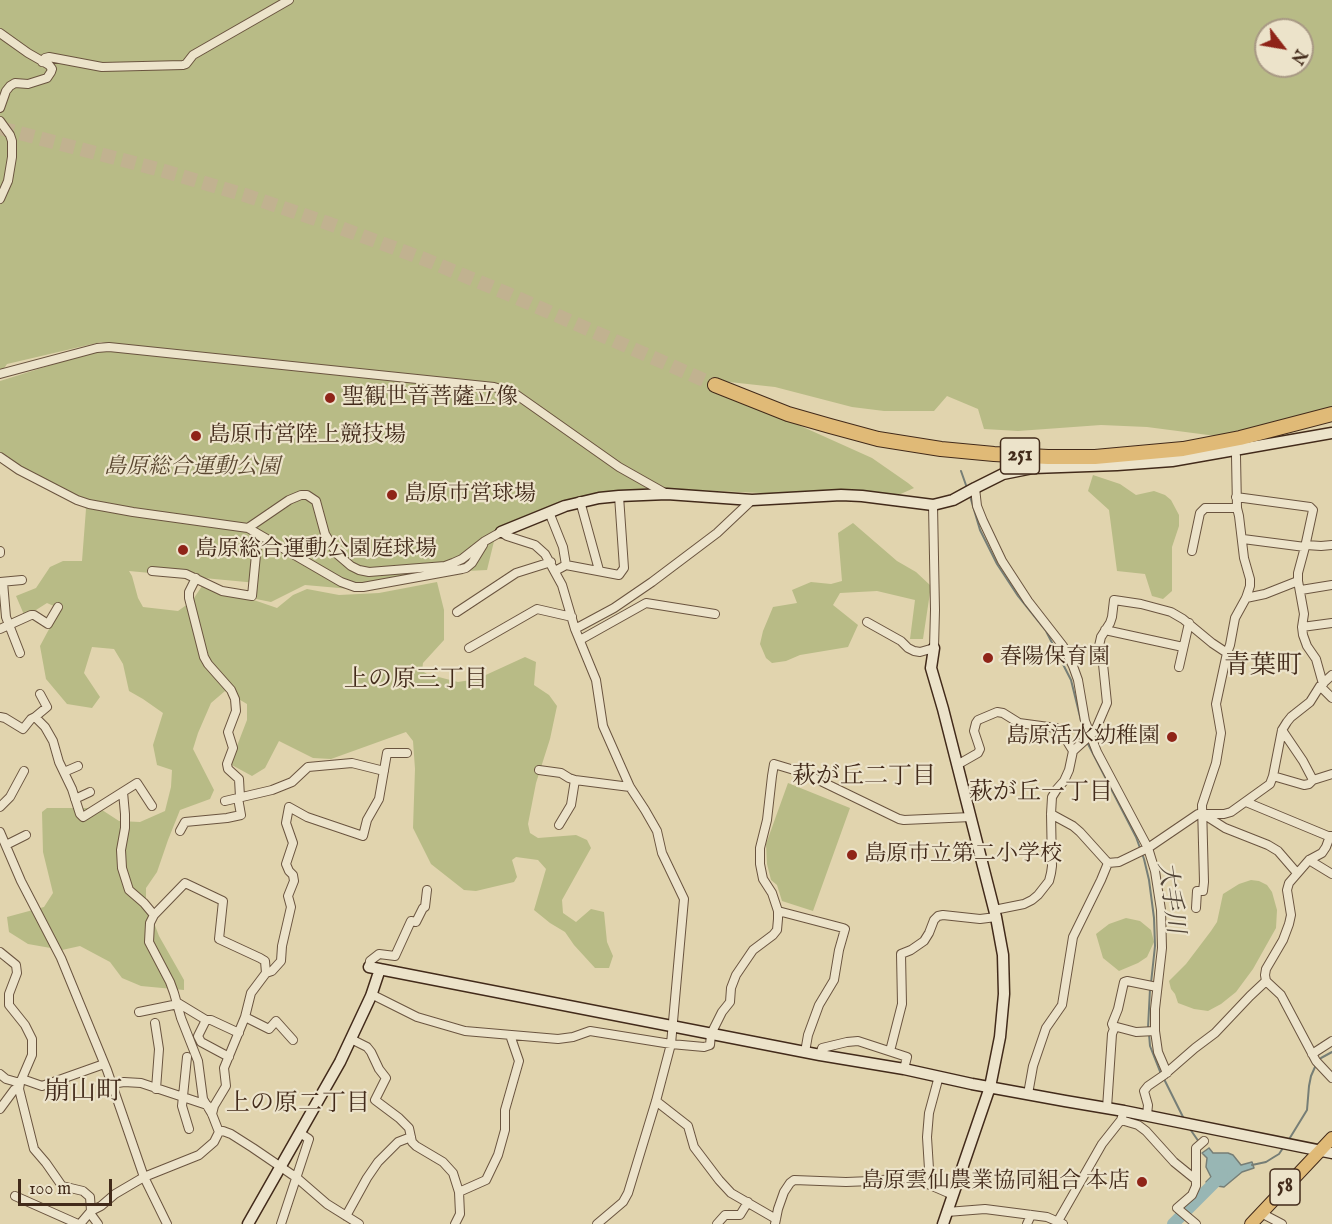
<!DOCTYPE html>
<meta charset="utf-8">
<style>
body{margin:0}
#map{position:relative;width:1332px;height:1224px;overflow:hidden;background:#e1d4ae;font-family:"IM FELL English",serif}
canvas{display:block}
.north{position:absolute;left:1254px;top:18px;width:60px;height:60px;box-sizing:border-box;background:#ece3ca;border:2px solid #a89984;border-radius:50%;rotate:121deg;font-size:16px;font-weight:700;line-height:24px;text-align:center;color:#422a1a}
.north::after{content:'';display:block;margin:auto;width:21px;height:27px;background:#8f2418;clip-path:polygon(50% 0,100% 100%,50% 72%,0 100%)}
.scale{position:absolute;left:18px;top:1179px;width:94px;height:27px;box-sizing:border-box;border:3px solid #422a1a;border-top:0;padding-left:8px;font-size:18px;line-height:21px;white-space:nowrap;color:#422a1a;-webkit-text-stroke:4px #ece3ca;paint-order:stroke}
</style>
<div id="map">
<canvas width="1332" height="1224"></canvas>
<div class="north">N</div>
<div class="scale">100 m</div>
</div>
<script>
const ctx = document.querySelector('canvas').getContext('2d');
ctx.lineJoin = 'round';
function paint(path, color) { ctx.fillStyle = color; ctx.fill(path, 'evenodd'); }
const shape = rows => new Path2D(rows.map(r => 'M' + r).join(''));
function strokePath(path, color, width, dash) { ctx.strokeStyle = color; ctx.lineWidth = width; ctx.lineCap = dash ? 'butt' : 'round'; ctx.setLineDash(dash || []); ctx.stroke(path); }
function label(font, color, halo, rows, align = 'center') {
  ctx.font = font + ' "IM FELL English","Noto Serif JP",serif'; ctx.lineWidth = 4.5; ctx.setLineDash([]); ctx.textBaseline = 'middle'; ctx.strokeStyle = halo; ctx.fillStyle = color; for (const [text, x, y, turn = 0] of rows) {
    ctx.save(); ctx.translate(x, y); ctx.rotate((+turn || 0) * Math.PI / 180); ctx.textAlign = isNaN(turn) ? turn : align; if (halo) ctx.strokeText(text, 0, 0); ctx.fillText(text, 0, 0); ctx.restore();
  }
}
paint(shape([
 [0,0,1332,0,1332,407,1318,412,1216,436,1147,427,1101,425,1018,431,984,429,978,409,947,396,934,411,884,411,852,407,775,387,711,380,783,418,872,458,908,483,914,488,894,497,783,494,651,488,654,490,618,492,583,496,537,512,497,529,487,570,467,571,362,590,305,585,271,602,256,599,257,583,129,571,132,576,138,598,143,607,178,611,192,601,202,586,216,587,277,608,293,595,307,589,339,595,379,593,437,582,444,610,444,640,423,663,422,671,427,674,458,682,477,679,525,657,536,662,534,685,549,695,557,706,550,739,536,783,528,824,530,833,538,838,576,835,587,840,591,848,562,900,563,913,576,922,591,909,604,912,607,942,613,956,609,968,595,968,574,945,565,932,550,923,534,910,546,869,538,860,516,857,512,860,517,877,514,882,476,891,464,890,431,864,413,828,415,769,413,741,406,732,331,759,313,758,279,741,265,768,252,776,230,764,247,720,247,704,225,691,211,703,198,733,193,749,214,790,210,799,180,810,168,840,157,872,146,888,146,902,159,936,184,980,184,990,141,986,122,978,110,962,80,946,62,950,28,944,9,932,7,917,44,907,53,893,43,852,42,812,47,808,99,808,119,821,140,822,165,811,171,787,172,770,157,765,153,745,163,713,143,699,129,691,123,664,114,649,92,647,84,673,100,697,92,708,67,704,46,679,40,646,56,616,56,607,47,603,25,617,16,596,36,588,50,567,63,561,82,561,86,509,77,497,19,466,0,453,0,381,96,351,108,349,156,354,101,342,7,364,0,374],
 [1266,30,1302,30,1302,66,1266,66],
 [1093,475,1120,484,1136,495,1154,491,1165,495,1171,500,1179,515,1179,526,1172,547,1172,591,1163,599,1152,596,1145,574,1117,571,1109,510,1088,491],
 [853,523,897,561,916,572,931,586,923,639,910,639,915,600,877,591,840,593,833,605,858,625,848,647,800,655,786,661,772,663,766,658,760,644,763,631,773,607,797,603,792,590,811,582,831,584,842,581,838,533],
 [788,783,850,808,813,911,782,901,777,885,771,880,767,864,766,844],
 [1251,880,1259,881,1267,885,1272,892,1277,910,1276,928,1253,969,1236,992,1221,1004,1208,1011,1194,1009,1178,1003,1175,994,1171,989,1169,981,1186,964,1211,931,1217,922,1223,894,1239,884],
 [1126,918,1140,921,1151,930,1154,942,1147,957,1138,963,1119,971,1103,958,1096,934,1109,924]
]), '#b8bb86');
const water = shape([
 [1209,1148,1213,1153,1228,1153,1233,1155,1241,1165,1252,1162,1254,1168,1242,1172,1224,1187,1217,1186,1214,1189,1206,1182,1211,1177,1206,1167,1207,1158,1202,1153,1209,1148]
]);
paint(water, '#98b6b4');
strokePath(water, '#767e76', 1.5);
strokePath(shape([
 [961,471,967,488],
 [970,496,980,530,997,564,1018,596,1046,631,1071,680,1085,737],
 [1087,742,1136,837,1144,859,1149,880,1154,918,1155,946,1151,983],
 [1148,1028,1150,989],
 [1149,1034,1150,1046,1161,1074],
 [1164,1079,1184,1119],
 [1190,1129,1199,1142],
 [1288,1141,1307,1110,1309,1086,1311,1076,1315,1067,1321,1058,1332,1052],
 [1252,1165,1266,1162,1274,1157,1279,1154,1283,1148]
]), '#767e76', 2);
strokePath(shape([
 [1173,1224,1222,1175]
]), '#98b6b4', 12);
strokePath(shape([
 [0,128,161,170,245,195,330,224,424,259,506,293,715,385]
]), '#c1b290', 14, [14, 7]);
const street = shape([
 [0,33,28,53,49,65,52,69,51,72,47,78,28,84,15,83,10,86,6,91,0,108],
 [42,62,45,58,49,57,102,67,183,65,186,64,193,55,289,0],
 [0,121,10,135,12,141,12,157,8,181,0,199],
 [0,374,97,348,109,347,494,387,514,393,619,467,665,493],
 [0,457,19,470,77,500,89,504,133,512,248,528,289,500,301,495,307,495,316,501,325,534,337,554,351,566,359,570,369,572,445,566,453,563,462,559,485,541,501,532,507,536,535,545,545,554,562,585,575,629,596,680,603,726,630,787,645,810,657,831,662,853,684,899,671,1044,656,1101,628,1193,623,1202,597,1224],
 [975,488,977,506,983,521,1002,561,1028,601,1063,646,1073,666,1078,680,1085,721,1097,752,1148,848,1155,871,1161,910,1162,948,1155,1009,1155,1031,1158,1052,1167,1073],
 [1236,497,1310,507,1313,510,1305,547,1298,573,1298,581,1304,614,1302,627,1303,635,1307,646,1316,659,1323,684],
 [580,501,599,570],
 [549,512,563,547,566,565],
 [248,528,341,582,355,587,363,587,462,569,466,568,472,563,483,545],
 [1243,539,1305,547],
 [1306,545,1321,546,1332,545],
 [1192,551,1200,513,1205,508,1237,508],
 [0,553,0,551],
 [152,571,186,574,222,591,252,596,258,534],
 [555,571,566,565,619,575,624,568,619,496],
 [196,578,189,592,189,598,204,657,208,664,231,690,235,699,236,711,228,732,233,748,227,764,228,769,239,779,240,797],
 [0,582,22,580],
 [3,582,6,617,20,653],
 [1301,590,1332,585],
 [1246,598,1265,594,1298,581],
 [457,612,516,573,551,562],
 [867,622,901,641,908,648,914,651,920,652,934,648,935,610,933,505],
 [1302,627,1332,623],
 [0,629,31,615,34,615,48,624,58,607],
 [575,629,614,608,652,582,717,533,752,500],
 [1105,630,1183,647],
 [580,640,646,603,715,614],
 [469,648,537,609,572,617],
 [1179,667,1189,623],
 [1320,686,1332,698],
 [0,717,5,718,23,729,31,719,35,717,47,707,40,694],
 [35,717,45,727,53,741,59,762,72,789,80,814,83,817,137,783,152,806],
 [1282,730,1303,761,1313,780,1332,774],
 [957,765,978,753,980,749,974,731,976,723,978,720,997,712,1003,713,1019,723,1056,728,1062,733,1073,751],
 [539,770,561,773,569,778,575,780,630,787],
 [64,772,78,766],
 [1273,776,1304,785,1309,784,1313,780],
 [75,799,90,792],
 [225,801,272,790,292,782,308,767,352,763,384,771],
 [1246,802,1328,836,1332,836],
 [0,807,10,797,24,771],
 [1051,814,1073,826,1080,832,1108,863,1119,862,1148,848,1198,814,1224,814,1231,812,1270,784,1273,776,1282,730,1287,722,1291,717,1310,702,1320,686,1332,675],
 [1203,814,1225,828,1268,845,1278,851,1297,873],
 [559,825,571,805,575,780],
 [180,831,185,822,227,818,241,815,238,798],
 [0,832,21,881,61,958,107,1070,144,1177,167,1224],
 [1330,836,1326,847,1322,853,1309,860,1289,883,1287,890,1291,915,1289,924,1283,940,1266,969,1265,975,1266,981,1281,995,1316,1061,1332,1078],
 [6,845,26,835],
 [1309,860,1332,874],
 [1196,908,1197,891,1203,891,1204,882,1202,805,1216,763,1221,733,1216,704,1227,653],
 [994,910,1024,904,1032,900,1038,895,1049,881,1051,873,1052,866,1051,814,1052,797,1057,789,1064,781,1069,770,1073,751,1095,731,1107,703,1103,664,1099,646,1101,637,1110,623,1112,617,1114,600,1141,604,1171,612,1183,619,1212,643,1227,653,1230,645,1235,618,1246,598,1250,586,1250,579,1244,558,1239,516,1237,508,1236,456],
 [778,911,843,928,845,929,839,950,834,980,819,1005,808,1035,805,1052],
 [154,915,185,883,223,901,219,939,260,958,265,961,266,973],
 [0,952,16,965,17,973,9,994,9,1005,25,1025,32,1039,32,1055,20,1083,19,1089,34,1149,46,1163,62,1186,83,1191,90,1197,91,1211],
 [369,967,370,961,379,954,395,956,411,921,416,922,423,908,425,907,427,890],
 [371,994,417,1017,465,1031,558,1039,573,1037,590,1031,671,1044,704,1047,710,1045,711,1034,722,1012,730,1002,731,988,736,975,753,950,773,935,777,930,778,919,778,911,772,893,763,879,760,864,760,848,767,820,772,776,774,764,804,773,899,819,904,820,971,817],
 [178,1003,206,1020,211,1020,239,1033],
 [139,1012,178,1004],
 [245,1017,269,1029,276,1021,293,1040],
 [206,1020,198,1036,201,1042,229,1057],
 [155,1023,159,1049,156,1089],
 [1114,1029,1112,1024,1118,1009,1124,982,1127,981,1157,987],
 [351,1039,367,1047,371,1052,379,1069,386,1078,375,1100,399,1118,409,1128,412,1142,416,1146,443,1162,453,1173,459,1192,460,1214,455,1224],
 [890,1051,902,1004,901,954,911,950,924,941,929,933,934,920,938,916,943,915,980,919,996,917],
 [1312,1054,1332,1041],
 [820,1055,822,1048,847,1042,858,1041,907,1057,904,1069],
 [187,1057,182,1106,189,1129],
 [0,1074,6,1079,20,1083],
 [22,1079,42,1086,104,1064],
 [112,1084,124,1082,141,1083,207,1105],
 [1028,1094,1033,1066,1046,1028,1062,1005,1073,937,1101,880,1108,863],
 [656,1101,688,1126,694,1147,719,1180,731,1193,776,1219],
 [1107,1108,1112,1034,1114,1029,1117,1027,1136,1032,1155,1031],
 [0,1109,14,1090,19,1087],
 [212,1114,214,1106,226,1086,224,1068,245,1017,251,993,266,973,272,971,281,961,282,946,291,907,288,896,294,881,293,875,289,871,286,864,293,843,286,823,289,807,307,817,363,836,367,820,379,799,387,753,407,753],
 [1147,1115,1148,1105,1144,1091,1148,1086,1164,1075,1195,1048,1215,1033,1250,996,1266,981],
 [1121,1120,1138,1125,1146,1131,1174,1162,1195,1179],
 [219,1132,223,1131,231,1134,253,1148,297,1178,327,1204,359,1224],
 [930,1185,927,1137,929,1113,939,1076],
 [459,1192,486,1180,498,1155,505,1130,505,1110,519,1061,510,1035],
 [15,1196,78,1224],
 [947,1212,985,1209,1047,1217,1063,1224],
 [90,1213,98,1224],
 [1261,1213,1282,1224],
 [346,1216,367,1178,378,1162,398,1142,411,1137],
 [1058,1221,1102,1144,1121,1120,1124,1111],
 [80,1224,91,1211,101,1206,115,1194,144,1177,199,1155,214,1142,219,1132,212,1114,203,1099,198,1061,181,1018,174,993,170,982,149,942,150,923,154,915,144,903,129,890,122,868,121,850,125,828,125,814,123,792],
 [281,1224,309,1139,300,1133],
 [717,1224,725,1215,740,1215,748,1202],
 [775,1224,778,1209,784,1192,790,1183,794,1180,846,1182,871,1181,904,1178,930,1185,953,1195],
 [1027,1224,1031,1215],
 [1196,1224,1177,1208,1192,1195,1196,1186,1196,1148,1204,1141]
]);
const secondary = shape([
 [501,532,565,506,599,498,619,496,667,494,752,500,841,495,862,496,933,505,953,500,975,488,1003,474,1033,468,1117,465,1172,461,1332,433],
 [934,648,931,668,943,709,996,917,1003,955,1004,994,1000,1037,990,1087,943,1224],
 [369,967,820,1055,904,1069,972,1084,1065,1101,1124,1111,1332,1153],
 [248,1224,340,1062,371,996,380,969]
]);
const primary = shape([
 [1251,1224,1332,1138]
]);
const highway = shape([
 [715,385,788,414,830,426,878,439,941,449,994,454,1048,457,1095,457,1183,449,1240,438,1332,414]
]);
strokePath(street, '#6a543f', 10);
strokePath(secondary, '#422a1a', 13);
strokePath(primary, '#422a1a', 14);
strokePath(highway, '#422a1a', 16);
strokePath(street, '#ece3ca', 8);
strokePath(secondary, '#ece3ca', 10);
strokePath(primary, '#e0ba77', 12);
strokePath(highway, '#e0ba77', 14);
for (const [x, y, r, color] of [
 [330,398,6,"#8f2418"],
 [196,436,6,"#8f2418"],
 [392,495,6,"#8f2418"],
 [183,550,6,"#8f2418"],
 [988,658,6,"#8f2418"],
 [1172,737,6,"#8f2418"],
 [852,855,6,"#8f2418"],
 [1142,1182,6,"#8f2418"]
]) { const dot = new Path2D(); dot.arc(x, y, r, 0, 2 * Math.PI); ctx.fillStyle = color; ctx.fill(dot); strokePath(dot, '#ece3ca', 2); }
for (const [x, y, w] of [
 [1020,456,39],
 [1285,1187,30]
]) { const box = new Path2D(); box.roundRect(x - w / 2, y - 18, w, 36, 4.5); ctx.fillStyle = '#ece3ca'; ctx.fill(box); strokePath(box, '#422a1a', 1.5); }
label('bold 21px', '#422a1a', null, [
 ["251",1020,456],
 ["58",1285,1187]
]);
label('22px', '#422a1a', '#ece3ca', [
 ["聖観世音菩薩立像",342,398],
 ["島原市営陸上競技場",208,436],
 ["島原市営球場",404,495],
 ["島原総合運動公園庭球場",195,550],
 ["春陽保育園",1000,658],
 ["島原活水幼稚園",1160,737,"right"],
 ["島原市立第二小学校",864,855],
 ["島原雲仙農業協同組合 本店",1130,1182,"right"]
], 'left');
label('italic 22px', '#5a4730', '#ece3ca', [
 ["島原総合運動公園",192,468]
]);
label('24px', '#422a1a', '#ece3ca', [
 ["上の原三丁目",416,681],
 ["萩が丘二丁目",864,778],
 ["萩が丘一丁目",1041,794],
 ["上の原二丁目",298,1105]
]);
label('italic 24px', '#534639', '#ece3ca', [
 ["大手川",1169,898,82]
]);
label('26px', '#422a1a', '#ece3ca', [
 ["青葉町",1263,668],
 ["崩山町",83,1094]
]);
</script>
